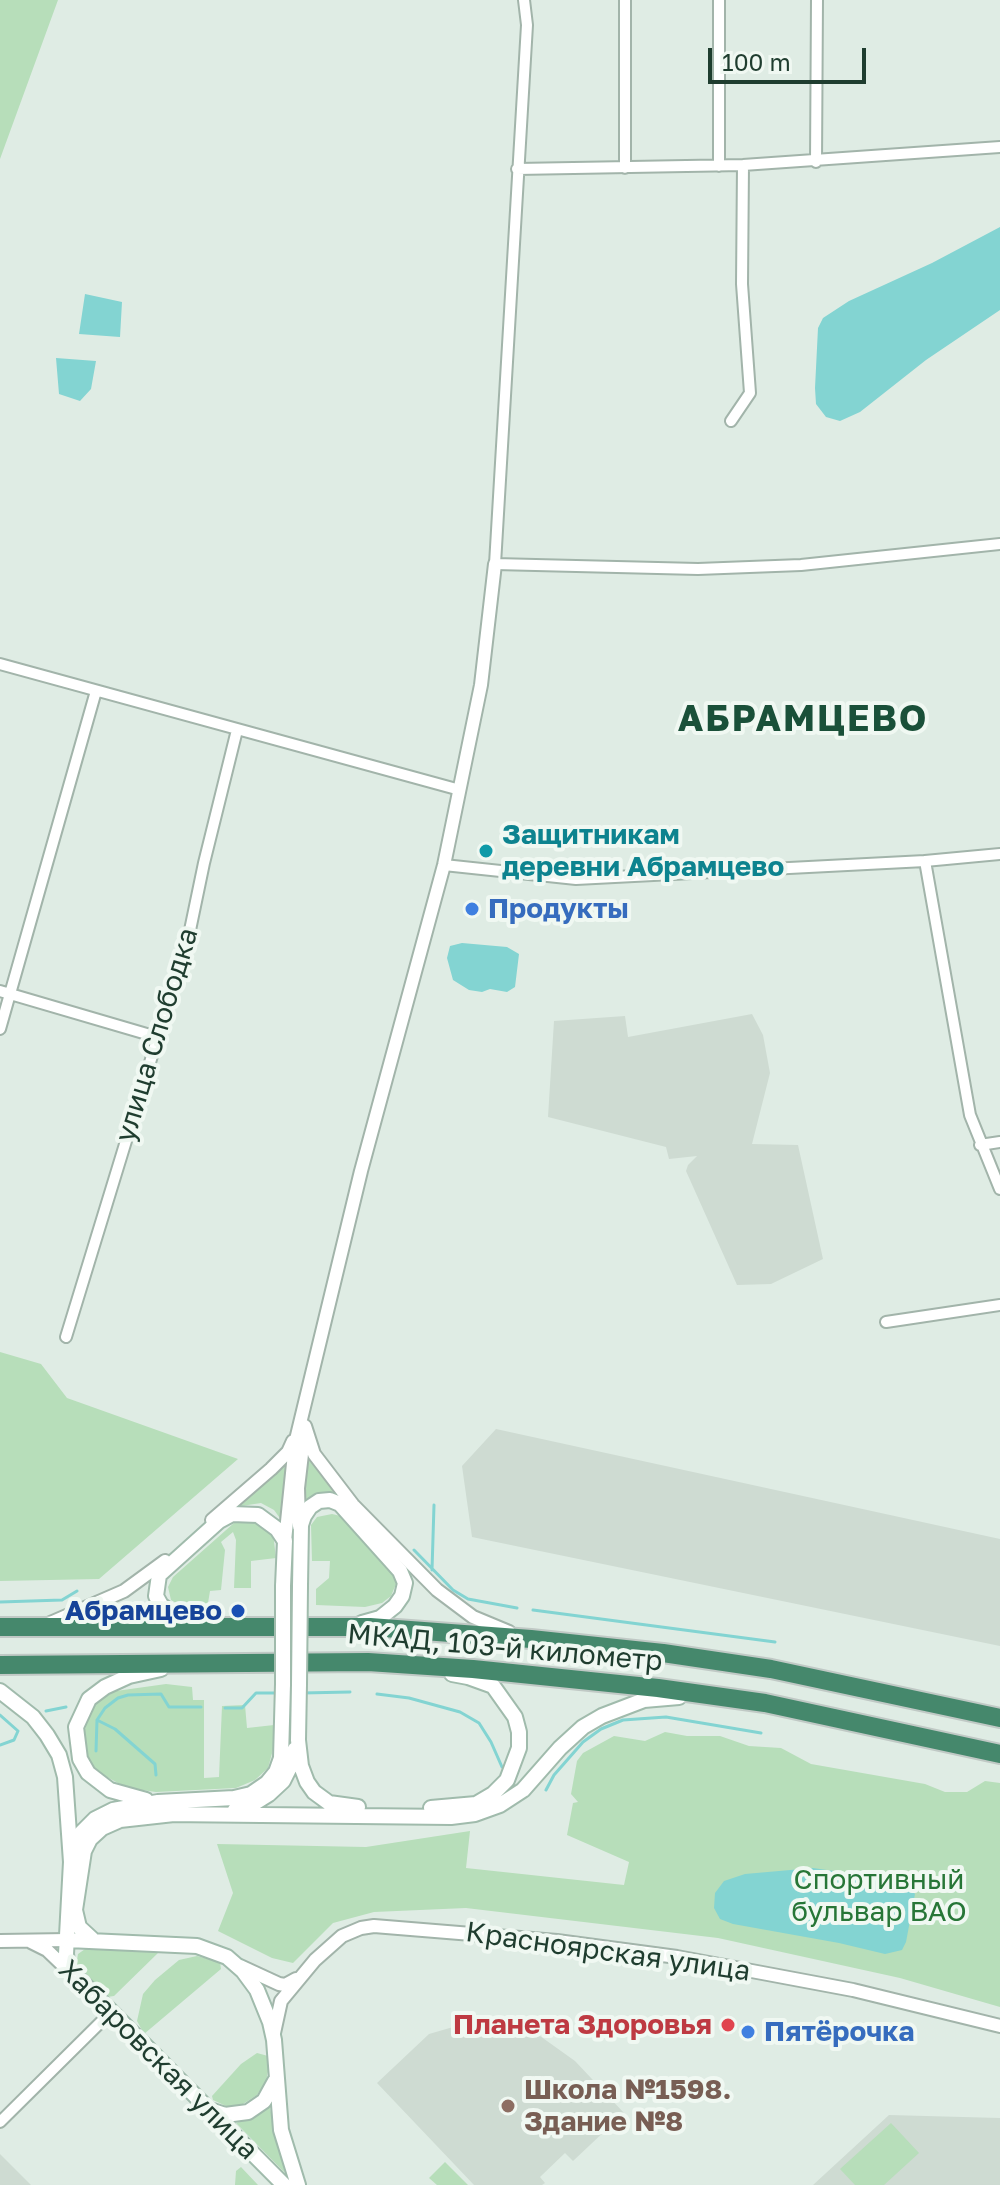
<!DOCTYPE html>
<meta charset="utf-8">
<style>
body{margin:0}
#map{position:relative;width:1000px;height:2185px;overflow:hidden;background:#dfece4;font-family:"Golos Text",sans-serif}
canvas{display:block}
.scale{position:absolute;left:708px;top:48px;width:158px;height:36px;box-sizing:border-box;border:4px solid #1f3d2f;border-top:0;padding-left:10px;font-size:24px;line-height:28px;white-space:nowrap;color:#1f3d2f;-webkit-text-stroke:6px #f0f8f2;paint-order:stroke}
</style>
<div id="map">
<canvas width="1000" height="2185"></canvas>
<div class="scale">100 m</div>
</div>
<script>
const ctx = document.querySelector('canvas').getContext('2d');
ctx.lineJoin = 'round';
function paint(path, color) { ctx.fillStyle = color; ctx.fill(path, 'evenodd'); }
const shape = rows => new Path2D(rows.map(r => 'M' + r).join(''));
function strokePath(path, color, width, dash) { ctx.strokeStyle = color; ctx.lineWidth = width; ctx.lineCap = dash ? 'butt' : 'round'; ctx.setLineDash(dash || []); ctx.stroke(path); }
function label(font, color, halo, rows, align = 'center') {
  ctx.font = font + ' "Golos Text",sans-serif'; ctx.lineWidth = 8; ctx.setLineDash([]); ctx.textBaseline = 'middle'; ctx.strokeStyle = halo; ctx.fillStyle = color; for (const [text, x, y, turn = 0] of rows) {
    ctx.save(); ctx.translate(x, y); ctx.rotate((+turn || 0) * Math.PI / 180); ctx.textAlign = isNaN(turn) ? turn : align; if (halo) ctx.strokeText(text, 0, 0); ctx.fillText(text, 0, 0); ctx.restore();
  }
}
paint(shape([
 [752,1014,763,1035,770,1073,752,1144,798,1145,823,1259,771,1284,737,1285,686,1171,688,1165,697,1156,669,1159,666,1147,548,1117,554,1021,625,1016,628,1037],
 [496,1429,1000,1539,1000,1646,472,1537,462,1466],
 [460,2025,540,2036,575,2061,624,2113,573,2161,565,2153,540,2177,545,2183,542,2185,474,2185,377,2083,429,2034],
 [889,2115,1000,2118,1000,2185,813,2185],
 [0,2154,31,2185,0,2185]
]), '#cedbd2');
paint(shape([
 [0,0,58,0,0,159],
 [0,1352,41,1364,67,1398,238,1459,99,1579,0,1581],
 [305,1452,328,1483,339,1494,326,1492,314,1495,303,1502],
 [289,1457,282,1521,274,1510,261,1503,235,1507],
 [332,1514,345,1517,392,1571,396,1584,391,1596,382,1603,365,1607,316,1605,316,1589,329,1578,330,1561,312,1561,311,1525,317,1517],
 [248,1518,264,1524,273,1533,276,1558,251,1561,251,1588,234,1588,236,1540,233,1532,221,1542,225,1550,221,1590,210,1591,208,1603,197,1608,183,1607,171,1600,168,1587,173,1577,234,1523],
 [166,1684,192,1687,193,1700,204,1700,204,1778,219,1777,222,1706,245,1705,247,1728,274,1725,274,1746,268,1768,255,1780,236,1788,156,1792,127,1788,96,1771,85,1757,83,1737,88,1717,98,1701,116,1691],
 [665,1732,687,1736,720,1736,749,1746,781,1748,811,1764,925,1784,945,1792,967,1792,985,1781,1000,1783,1000,2007,900,1978,718,1938,466,1908,374,1912,333,1923,293,1963,272,1958,218,1931,233,1893,217,1844,366,1847,470,1831,466,1868,624,1885,629,1862,567,1835,573,1803,578,1802,571,1794,577,1761,583,1753,614,1736,645,1741],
 [88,1947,157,1949,158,1953,114,1996,107,1997,76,1966,78,1954],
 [197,1956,220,1962,221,1969,144,2034,137,2021,143,1994,155,1980,179,1960],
 [257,2053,268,2056,269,2066,266,2082,257,2095,243,2104,235,2106,226,2106,213,2100,212,2096,241,2064],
 [267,2107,270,2108,285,2173,236,2123,253,2117],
 [891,2123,919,2153,884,2185,855,2185,840,2169],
 [445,2162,468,2185,437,2185,429,2178],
 [241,2167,258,2185,235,2185,236,2171]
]), '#b7deba');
paint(shape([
 [1000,227,1000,310,926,360,860,412,840,421,826,417,816,404,815,388,818,328,823,318,849,301,932,263],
 [85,294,122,302,120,337,79,334],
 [56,358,96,361,91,389,80,401,59,394],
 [462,943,507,947,519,954,515,987,507,992,490,989,482,992,469,990,453,980,447,958,450,946],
 [813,1868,896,1880,908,1886,915,1894,906,1942,902,1950,885,1954,839,1943,733,1924,720,1919,714,1908,715,1893,724,1881,745,1874]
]), '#83d4d2');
strokePath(shape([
 [414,1550,453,1590,468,1599,517,1608],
 [432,1570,434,1505],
 [0,1602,62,1600,77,1591],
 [533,1610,775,1642],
 [302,1693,350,1692],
 [377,1694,409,1698,460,1712,479,1723,491,1742,502,1767],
 [225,1708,242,1708,256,1693,279,1693],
 [46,1711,66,1707],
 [0,1715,18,1731,14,1740,0,1745],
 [97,1720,115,1729,155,1764,156,1775],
 [96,1751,97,1720,105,1708,118,1698,128,1695,161,1694,169,1707,201,1707],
 [546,1790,554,1775,583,1742,601,1729,623,1720,666,1717,761,1733]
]), '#83d4d2', 3);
const minor = shape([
 [524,0,527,25,495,564,698,569,801,565,1000,544],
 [719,0,719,166],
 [816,162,817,0],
 [625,168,625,0],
 [517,169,743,165,1000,147],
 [731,421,750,393,742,284,743,165],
 [0,664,460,790],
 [925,861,970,1115,1000,1189],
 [444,865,576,879,925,861,1000,854],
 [0,991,157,1037],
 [0,1029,96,691],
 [980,1145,1000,1142],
 [886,1322,1000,1305],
 [66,1337,189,935,204,863,237,730],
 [0,2122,110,2013]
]);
const tertiary = shape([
 [305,1426,314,1454,353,1505,437,1590,473,1617,509,1632],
 [212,1520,271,1469,288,1452,293,1441],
 [299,1526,298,1488,304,1437],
 [285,1541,295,1444,361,1171,444,865,481,685,495,564],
 [48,1624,124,1591,165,1561],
 [0,1941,68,1940],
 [31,1942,47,1950,70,1972],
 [240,1966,279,1984,285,1985,296,1979],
 [274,2033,281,2001,315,1960,342,1936,361,1928,374,1926,557,1941,677,1957,853,1990,1000,2026]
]);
const secondary = shape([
 [300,1586,301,1525,304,1516,310,1507,319,1501,330,1500,340,1504,400,1571,405,1583,402,1596,395,1606,380,1618,362,1623],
 [190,1627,161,1605,156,1596,159,1575,219,1521,232,1514,258,1515,277,1529,285,1541,283,1586],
 [299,1684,298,1740,301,1766,307,1782,314,1792,329,1803,358,1807],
 [0,1691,33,1717,47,1735,59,1755,65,1777,71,1862,66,1954,68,1968,284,2185],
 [146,1800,110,1790,88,1773,80,1759,76,1727,89,1699,105,1687,129,1676,161,1669],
 [431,1808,476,1804,493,1794,507,1780,519,1748,519,1732,515,1717,493,1686,468,1677,452,1674],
 [235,1810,253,1804,269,1794,283,1781,290,1767,295,1749],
 [167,1814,451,1817,475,1814,500,1805,523,1790,560,1748,583,1727,602,1716,644,1700,679,1697],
 [73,1850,82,1832,95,1819,113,1810,158,1802,234,1798,251,1794,267,1783,276,1772,281,1758,283,1684],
 [92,1939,79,1927,75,1910,84,1851,90,1839,102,1828,120,1820,174,1814],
 [68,1940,197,1946,227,1957,243,1971,257,1990,270,2022,274,2040,281,2130,298,2185],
 [213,2111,225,2115,248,2112,264,2101,275,2081]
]);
const trunk = shape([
 [0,1627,370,1627,531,1639,663,1653,771,1669,1000,1718],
 [0,1665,368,1662,473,1669,658,1688,765,1703,1000,1754]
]);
strokePath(minor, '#a2b4aa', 14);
strokePath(tertiary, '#a2b4aa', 16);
strokePath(secondary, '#a0bbac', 18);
strokePath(trunk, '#c0c9c5', 22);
strokePath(minor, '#fff', 10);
strokePath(tertiary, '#fff', 12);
strokePath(secondary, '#fff', 14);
strokePath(trunk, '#45886c', 18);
const secondaryBridge = shape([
 [283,1684,283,1586],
 [299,1684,300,1586]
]);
strokePath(secondaryBridge, '#a0bbac', 18, []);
strokePath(secondaryBridge, '#fff', 14);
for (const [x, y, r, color] of [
 [486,851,8,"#0f9aa8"],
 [472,909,8,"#3f7fe0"],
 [238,1611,8,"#1a4fb4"],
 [728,2025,8,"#e0444e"],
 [748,2032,8,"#3f7fe0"],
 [508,2106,8,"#8d6e63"]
]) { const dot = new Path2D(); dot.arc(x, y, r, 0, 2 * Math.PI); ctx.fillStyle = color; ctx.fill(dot); strokePath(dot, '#f0f8f2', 3); }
label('bold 28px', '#0d838f', '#f0f8f2', [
 ["Защитникам",502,835],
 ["деревни Абрамцево",502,867]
], 'left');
label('bold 28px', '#366cbe', '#f0f8f2', [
 ["Продукты",488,909],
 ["Пятёрочка",764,2032]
], 'left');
label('28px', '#1f3d2f', '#f0f8f2', [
 ["улица Слободка",157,1035,-73],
 ["МКАД, 103-й километр",505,1648,5],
 ["Красноярская улица",608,1952,8],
 ["Хабаровская улица",158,2060,45]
]);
label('bold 28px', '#164399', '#f0f8f2', [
 ["Абрамцево",222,1611]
], 'right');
label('28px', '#277637', '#f0f8f2', [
 ["Спортивный",879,1880],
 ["бульвар ВАО",879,1912]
]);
label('bold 28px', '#be3a42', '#f0f8f2', [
 ["Планета Здоровья",712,2025]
], 'right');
label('bold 28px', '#785e54', '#f0f8f2', [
 ["Школа №1598.",524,2090],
 ["Здание №8",524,2122]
], 'left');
ctx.letterSpacing = '2px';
label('bold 36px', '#1a5039', '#f0f8f2', [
 ["АБРАМЦЕВО",803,720]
]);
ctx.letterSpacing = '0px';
</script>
